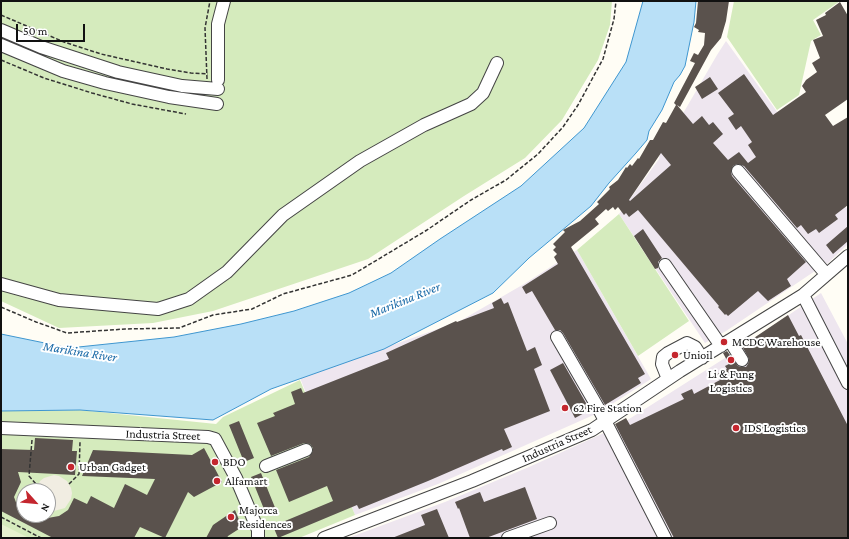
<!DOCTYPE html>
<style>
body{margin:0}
#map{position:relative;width:849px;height:539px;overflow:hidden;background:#fffdf5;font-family:"Crimson Pro",serif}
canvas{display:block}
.frame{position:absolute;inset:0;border:2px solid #111;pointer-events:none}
.north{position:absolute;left:16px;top:483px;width:40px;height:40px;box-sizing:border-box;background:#fff;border:1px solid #a0a0a0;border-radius:50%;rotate:117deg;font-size:11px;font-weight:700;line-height:16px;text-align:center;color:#111}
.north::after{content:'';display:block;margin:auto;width:14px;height:18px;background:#c4262e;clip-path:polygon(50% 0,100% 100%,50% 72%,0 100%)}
.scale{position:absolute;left:16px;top:24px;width:69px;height:18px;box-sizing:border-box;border:2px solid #111;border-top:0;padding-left:5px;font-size:12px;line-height:14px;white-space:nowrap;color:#111;-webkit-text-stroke:3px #fff;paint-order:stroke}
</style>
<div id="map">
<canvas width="849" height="539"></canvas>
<div class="frame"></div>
<div class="north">N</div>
<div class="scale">50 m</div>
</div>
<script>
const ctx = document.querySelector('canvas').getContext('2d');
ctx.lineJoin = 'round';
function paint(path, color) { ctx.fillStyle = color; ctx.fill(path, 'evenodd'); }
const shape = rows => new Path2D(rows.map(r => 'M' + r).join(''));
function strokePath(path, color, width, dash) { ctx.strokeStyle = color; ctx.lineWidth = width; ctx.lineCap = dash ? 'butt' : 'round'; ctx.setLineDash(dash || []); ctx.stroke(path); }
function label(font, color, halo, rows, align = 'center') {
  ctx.font = font + ' "Crimson Pro",serif'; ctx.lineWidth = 4; ctx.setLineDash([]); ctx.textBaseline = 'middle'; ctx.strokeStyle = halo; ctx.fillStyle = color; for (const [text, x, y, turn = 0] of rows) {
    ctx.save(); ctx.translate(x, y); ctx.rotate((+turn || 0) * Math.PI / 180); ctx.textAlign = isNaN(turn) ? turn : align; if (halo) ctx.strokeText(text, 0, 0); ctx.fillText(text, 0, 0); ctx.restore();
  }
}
paint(shape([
 [726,41,848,210,848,244,827,264,822,259,815,271,726,331,705,343,619,214,659,159,660,153,717,55],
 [577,250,651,379,598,413,438,484,355,515,300,378,460,321,524,284],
 [821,293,848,344,848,538,348,538,445,502,529,467,615,428,736,351]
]), '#eee6ef');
paint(shape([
 [1,1,612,1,610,25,598,60,562,120,525,158,464,196,368,259,213,311,153,323,59,328,1,301],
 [734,1,840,1,813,20,821,35,811,41,799,95,777,110,727,37],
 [619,214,689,321,638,356,577,250],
 [300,380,355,515,299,538,1,538,1,411,80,410,216,424,223,417],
 [24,491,48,491,48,515,24,515]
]), '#d5ebbd');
paint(shape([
 [1,524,29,538,1,538]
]), '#e6f2cf');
paint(shape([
 [54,475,59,476,67,481,71,488,72,493,71,499,65,508,54,511,48,511,48,491,36,491,40,481,44,478]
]), '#f1ede2');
const water = shape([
 [643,1,696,1,694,22,685,66,680,75,674,82,662,110,649,131,647,140,636,153,609,183,591,206,529,258,493,293,384,349,271,389,213,420,80,410,1,411,1,334,69,348,174,337,241,324,294,311,349,293,391,273,440,239,521,186,584,128,626,62,643,1]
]);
paint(water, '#b9e0f7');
strokePath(water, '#3f96cf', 1);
paint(shape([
 [698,1,720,2,720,1,729,1,726,21,721,38,711,50,680,107,677,105,693,124,702,116,709,125,713,122,723,134,713,143,728,160,739,152,748,163,756,157,748,145,752,142,741,126,736,130,728,118,734,114,718,93,744,74,773,115,806,92,802,86,806,80,817,72,812,63,820,58,813,40,823,36,816,20,826,15,825,13,840,2,848,16,848,99,825,115,833,126,848,117,848,205,835,215,838,219,819,233,816,229,808,234,801,225,797,228,744,166,737,164,733,166,731,172,732,176,806,262,787,279,791,286,768,301,758,291,728,316,726,314,725,315,718,307,719,306,638,210,629,217,626,213,624,215,618,207,615,210,613,207,608,211,606,209,595,219,599,224,571,247,645,374,638,378,641,383,605,405,563,333,560,330,555,330,532,291,526,294,522,287,558,264,554,257,557,254,553,250,556,247,553,244,565,232,563,230,580,221,599,204,597,202,610,189,609,187,618,180,626,167,627,168,630,164,632,166,638,158,639,159,650,140,653,140,663,122,666,123,676,105,674,103,695,63,690,61,694,53,698,55,704,45,705,33,698,32,699,30,694,27,696,23],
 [661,153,671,165,630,201,629,200],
 [710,77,718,89,702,99,695,87],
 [848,226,848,241,833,254,826,245],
 [643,229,662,258,658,262,658,268,655,269,634,236],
 [501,298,504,304,508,302,527,351,535,347,542,365,534,369,550,411,504,429,512,447,503,451,502,449,428,481,359,509,357,505,278,538,273,526,333,501,327,486,289,502,276,470,309,457,313,451,313,448,310,444,304,443,271,456,257,423,275,416,273,413,295,404,291,392,301,388,303,393,389,359,386,353,443,327,456,321,457,322,494,308,492,303],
 [788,315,799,336,801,335,848,426,848,538,674,538,615,424,626,418,630,425,684,399,681,394,692,389,694,394,720,380,717,374,727,369,725,366,729,364,723,353,727,351,738,366,742,367,746,367,748,364,749,359,742,346],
 [563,363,590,410,575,418,550,370],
 [239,421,254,458,244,462,229,425],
 [35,438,73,440,72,451,77,451,75,475,18,472,21,482,14,497,17,505,24,512,24,515,42,519,59,516,68,510,74,498,87,504,91,496,114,508,125,484,147,495,155,479,82,476,93,450,192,455,204,448,222,482,194,497,188,492,165,538,140,527,134,538,53,538,1,511,1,449,34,450],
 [261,473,276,510,266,514,251,477],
 [525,487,537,519,486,538,470,538,459,508,458,509,455,502,480,492,484,502],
 [437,509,449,538,392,538,425,525,421,515],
 [235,510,242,527,228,536,227,538,206,538,213,525]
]), '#5a524d');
const minor = shape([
 [1,30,41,47,118,72,182,86,218,89],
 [1,45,63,71,105,83,169,97,217,104],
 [218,80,218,24,224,1],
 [738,171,826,274],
 [665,265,721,346],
 [1,284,59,300,158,309,189,299,227,272,283,215,360,161,424,125,471,104,483,93,497,63],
 [803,295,848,383],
 [557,337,601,413,665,538],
 [730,341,742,360],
 [668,379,662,364,663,357,668,353,687,343,695,347,702,358],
 [1,428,208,437,215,439,236,478,258,530,258,538],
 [266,466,306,450],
 [324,538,472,481,592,430,680,371,803,295,848,256],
 [508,538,550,523]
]);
strokePath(minor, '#444', 14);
strokePath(shape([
 [1,15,64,42,101,54,167,69,191,73,208,74],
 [1,60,44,78,92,93,132,104,186,114],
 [207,79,205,28,210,1],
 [1,307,36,322,67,333,125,329,179,328,213,315,252,309,283,294,352,275,427,230,471,200,506,180,538,154,563,127,578,105,603,59,614,19,616,1],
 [32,440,29,476,37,485],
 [69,484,79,474,80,442],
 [1,517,41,538]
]), '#333', 1.5, [4, 2]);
strokePath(minor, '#fff', 12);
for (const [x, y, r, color] of [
 [724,342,4,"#c4262e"],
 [675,355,4,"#c4262e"],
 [731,360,4,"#c4262e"],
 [565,408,4,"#c4262e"],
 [736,428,4,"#c4262e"],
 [215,462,4,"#c4262e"],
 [71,467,4,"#c4262e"],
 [217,481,4,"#c4262e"],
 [231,517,4,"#c4262e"]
]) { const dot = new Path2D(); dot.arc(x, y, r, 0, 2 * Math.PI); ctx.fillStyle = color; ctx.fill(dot); strokePath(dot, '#fff', 1.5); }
label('12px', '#111', '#fff', [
 ["MCDC Warehouse",732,342],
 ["Unioil",683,355],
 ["Li & Fung",731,374,"center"],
 ["Logistics",731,388,"center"],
 ["62 Fire Station",573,408],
 ["IDS Logistics",744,428],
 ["BDO",223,462],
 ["Urban Gadget",79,467],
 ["Alfamart",225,481],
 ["Majorca",239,510],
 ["Residences",239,524]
], 'left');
label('12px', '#111', '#fff', [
 ["Industria Street",163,435,2],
 ["Industria Street",557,444,-24]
]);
label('italic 13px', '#1768a6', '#fff', [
 ["Marikina River",405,300,-22],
 ["Marikina River",80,352,9]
]);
</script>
